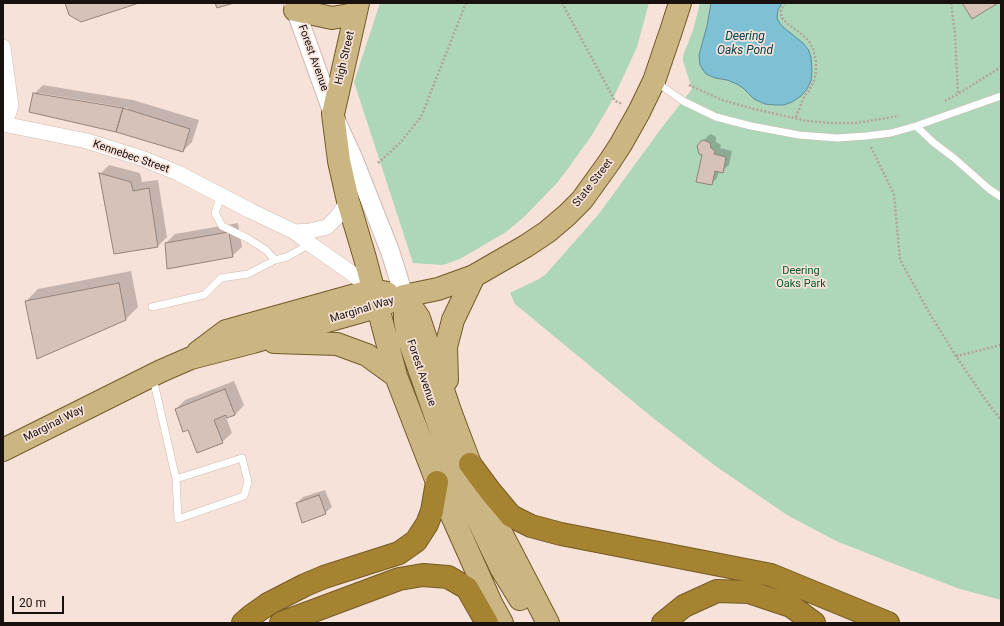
<!DOCTYPE html>
<style>
body{margin:0}
#map{position:relative;width:1004px;height:626px;overflow:hidden;background:#f7e2d9;font-family:Roboto,sans-serif}
canvas{display:block}
.frame{position:absolute;inset:0;border:4px solid #18110e;pointer-events:none}
.scale{position:absolute;left:12px;top:596px;width:52px;height:18px;box-sizing:border-box;border:2px solid #18110e;border-top:0;padding-left:5px;font-size:12px;line-height:14px;white-space:nowrap;color:#18110e;-webkit-text-stroke:3px #f7e2d9;paint-order:stroke}
</style>
<div id="map">
<canvas width="1004" height="626"></canvas>
<div class="frame"></div>
<div class="scale">20 m</div>
</div>
<script>
const ctx = document.querySelector('canvas').getContext('2d');
ctx.lineJoin = 'round';
function paint(path, color) { ctx.fillStyle = color; ctx.fill(path, 'evenodd'); }
const shape = rows => new Path2D(rows.map(r => 'M' + r).join(''));
function strokePath(path, color, width, dash) { ctx.strokeStyle = color; ctx.lineWidth = width; ctx.lineCap = dash ? 'butt' : 'round'; ctx.setLineDash(dash || []); ctx.stroke(path); }
function label(font, color, halo, rows, align = 'center') {
  ctx.font = font + ' Roboto,sans-serif'; ctx.lineWidth = 3.5; ctx.setLineDash([]); ctx.textBaseline = 'middle'; ctx.strokeStyle = halo; ctx.fillStyle = color; for (const [text, x, y, turn = 0] of rows) {
    ctx.save(); ctx.translate(x, y); ctx.rotate((+turn || 0) * Math.PI / 180); ctx.textAlign = isNaN(turn) ? turn : align; if (halo) ctx.strokeText(text, 0, 0); ctx.fillText(text, 0, 0); ctx.restore();
  }
}
paint(shape([
 [380,3,649,3,637,47,612,101,592,135,567,170,557,183,524,217,506,232,477,249,460,259,443,265,413,263,354,82],
 [700,3,1001,3,1001,600,960,589,902,567,836,541,787,515,714,465,653,418,515,304,510,293,539,279,546,274,598,215,663,126,692,89,683,61,683,56,693,30]
]), '#aed7ba');
const water = shape([
 [711,3,782,3,778,10,777,18,779,22,783,27,803,43,808,49,811,57,812,70,811,81,807,89,801,96,792,102,784,105,775,105,765,104,754,99,743,88,737,84,727,80,715,78,706,74,703,70,700,65,699,55,707,26,711,3]
]);
paint(water, '#7ec1d5');
strokePath(water, '#5f8c99', 1);
paint(shape([
 [43,85,133,100,199,120,192,142,183,151,34,94],
 [39,93,128,108,128,110,39,96],
 [711,134,716,137,716,142,721,145,720,148,732,151,729,165,722,171,719,171,717,178,711,184,703,155,702,142,709,135],
 [109,165,140,173,142,182,158,180,167,237,158,246,100,174],
 [238,223,242,247,232,256,166,243,175,234],
 [131,271,138,307,126,319,38,358,26,301,38,289],
 [234,381,244,405,235,415,225,412,224,412,232,433,222,442,188,429,176,409,185,400],
 [325,490,332,507,325,513,297,503,303,497]
]), '#0003');
const building = shape([
 [65,3,139,3,81,22,69,15,65,3],
 [215,3,234,3,217,8,215,3],
 [962,3,998,3,972,19,962,3],
 [33,93,123,108,116,132,29,112,33,93],
 [123,108,190,129,183,152,116,132,123,108],
 [704,140,710,143,711,148,715,151,714,154,726,157,723,173,715,171,712,185,696,182,702,155,699,154,697,146,701,141,704,140],
 [99,173,131,182,133,191,149,188,158,247,114,254,99,173],
 [229,232,233,257,167,269,165,243,229,232],
 [119,283,126,320,37,359,25,301,119,283],
 [225,389,235,415,227,418,226,415,214,420,223,443,197,453,188,430,183,432,175,409,225,389],
 [319,495,326,514,302,523,296,503,319,495]
]);
paint(building, '#d6c2b9');
strokePath(building, '#95827a', 1);
const service = shape([
 [656,82,683,101,716,117,751,126,799,135,837,138,866,136,891,133,916,126,934,143,954,158,989,189,1001,197],
 [916,126,1001,96],
 [221,196,215,213,222,226,247,238,266,250,275,260,287,257,310,244],
 [152,307,204,295,221,278,248,274,275,260],
 [153,378,176,479,178,519,244,496,248,482,242,458,176,479]
]);
const minor = shape([
 [3,47,11,106,5,124],
 [3,124,87,141,144,159,178,173,251,211,295,232,310,244,350,272,373,290],
 [295,232,310,231,327,227,337,217,348,201]
]);
const tertiary = shape([
 [293,3,333,114,354,160,390,251,404,296]
]);
const primary = shape([
 [358,3,333,114,339,161,348,201,365,258,396,376,437,482,491,603,502,623],
 [295,10,332,18,355,14],
 [404,296,419,318,450,411,470,464,493,517,548,623],
 [405,300,405,320,408,337,455,471,501,568,520,599],
 [274,342,337,344,367,355,396,376],
 [198,352,226,331,373,290,387,293],
 [447,380,446,347,453,320,474,276],
 [3,450,161,371,191,358,253,342,377,307,404,296,438,289,474,276,526,246,547,232,567,215,582,200,610,161,621,144,639,112,654,81,672,28,680,3]
]);
const motorway = shape([
 [470,464,490,491,511,516,531,526,561,534,771,575,888,623],
 [243,623,251,616,268,604,305,585,324,577,399,553,416,541,427,524,432,511,437,482],
 [281,623,399,579,423,575,448,577,467,588,487,623],
 [663,623,684,606,717,591,749,592,791,606,814,623]
]);
strokePath(service, '#cebab1', 8);
strokePath(minor, '#cebab1', 16);
strokePath(tertiary, '#cebab1', 20);
strokePath(primary, '#745b25', 24);
strokePath(motorway, '#745b25', 24);
strokePath(shape([
 [562,3,615,101,623,104],
 [785,3,781,10,781,14,782,18,789,25,799,32,809,41,813,49,816,61,816,71,814,81,808,92,805,95,795,119],
 [951,3,955,34,957,75,958,94],
 [689,85,722,100,754,109,807,121,831,123,856,123,899,116],
 [945,101,958,94,1001,67],
 [871,147,894,194,900,260,930,314,956,356,985,399,1001,420],
 [378,163,400,143,421,117,466,3],
 [956,356,969,353,1001,345]
]), '#b4a39c', 2.5, [2, 2]);
strokePath(service, '#fff', 7);
strokePath(minor, '#fff', 15);
strokePath(tertiary, '#fff', 18);
strokePath(primary, '#cab583', 22);
strokePath(motorway, '#a68331', 22);
label('11px', '#18110e', '#f7e2d9', [
 ["Forest Avenue",313,58,70],
 ["High Street",345,58,-77],
 ["Kennebec Street",131,157,19],
 ["State Street",593,183,-52],
 ["Marginal Way",362,310,-17],
 ["Forest Avenue",421,373,71],
 ["Marginal Way",54,424,-27]
]);
label('11px', '#00592e', '#f7e2d9', [
 ["Deering",801,271],
 ["Oaks Park",801,284]
]);
label('italic 12px', '#024150', '#f7e2d9', [
 ["Deering",745,37],
 ["Oaks Pond",745,51]
]);
</script>
